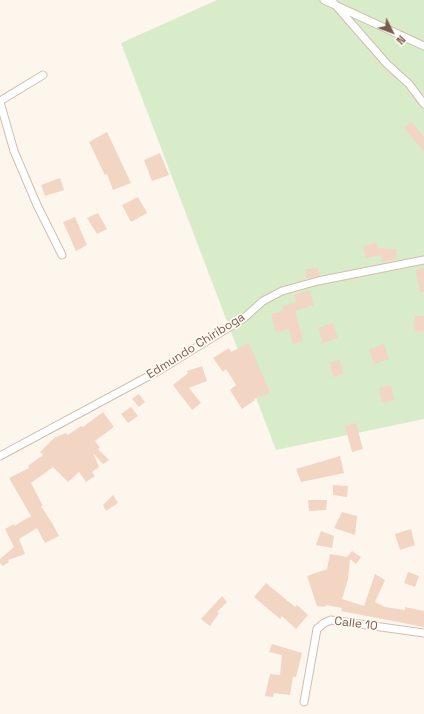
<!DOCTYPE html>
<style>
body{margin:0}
#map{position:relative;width:424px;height:714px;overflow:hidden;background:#fdf6ec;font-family:"Space Grotesk",sans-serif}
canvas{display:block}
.north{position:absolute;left:372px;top:12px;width:40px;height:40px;-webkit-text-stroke:3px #fffaf3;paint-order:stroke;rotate:132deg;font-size:11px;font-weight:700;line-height:16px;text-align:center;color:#7a5c4d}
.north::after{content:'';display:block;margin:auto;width:14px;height:18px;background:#7a5c4d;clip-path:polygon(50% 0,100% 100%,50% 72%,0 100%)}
</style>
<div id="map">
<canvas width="424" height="714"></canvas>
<div class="north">N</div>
</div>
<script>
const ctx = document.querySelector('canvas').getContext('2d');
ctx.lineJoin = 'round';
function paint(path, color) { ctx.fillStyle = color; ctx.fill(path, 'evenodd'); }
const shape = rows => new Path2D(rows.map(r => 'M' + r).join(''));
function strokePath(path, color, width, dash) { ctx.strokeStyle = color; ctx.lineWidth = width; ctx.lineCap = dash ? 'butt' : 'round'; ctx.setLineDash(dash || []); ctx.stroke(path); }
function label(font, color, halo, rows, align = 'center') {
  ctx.font = font + ' "Space Grotesk",sans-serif'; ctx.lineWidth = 3.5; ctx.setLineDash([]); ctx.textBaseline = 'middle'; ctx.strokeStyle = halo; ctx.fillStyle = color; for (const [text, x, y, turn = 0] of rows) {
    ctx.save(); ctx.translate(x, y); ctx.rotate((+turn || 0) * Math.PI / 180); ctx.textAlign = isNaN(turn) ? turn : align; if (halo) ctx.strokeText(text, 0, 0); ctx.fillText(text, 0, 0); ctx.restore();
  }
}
paint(shape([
 [217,0,424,0,424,419,276,450,121,43]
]), '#d8ecc9');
paint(shape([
 [412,122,424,137,424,152,404,128],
 [107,132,131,183,113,190,107,174,105,175,89,142],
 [160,153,169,175,152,181,144,160],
 [60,178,64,190,45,196,41,185],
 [138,197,147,213,131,222,122,205],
 [98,213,107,229,97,234,87,218],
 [75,217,87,245,76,251,63,222],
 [376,243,377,248,397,249,395,259,382,262,381,255,366,258,363,246],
 [319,268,320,276,306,278,306,269],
 [424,268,424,292,420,292,416,270],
 [309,290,314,305,295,311,303,341,293,344,289,329,276,332,271,314,284,311,282,306,296,302,294,295],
 [415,316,424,316,424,332,414,331],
 [333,323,338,338,323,343,318,328],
 [249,343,270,393,254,399,255,400,242,409,230,390,236,385,226,369,223,372,213,358,229,348,231,352],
 [384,344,389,359,374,364,369,349],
 [340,360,343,374,333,377,330,362],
 [202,366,207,381,189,388,201,403,192,410,173,385,188,373,187,371],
 [391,385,394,400,382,403,379,388],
 [139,394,145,402,139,407,132,399],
 [131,407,138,416,128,423,121,414],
 [103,412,114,427,95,441,100,448,98,449,109,460,103,464,93,453,99,467,92,472,95,476,86,482,79,472,68,482,53,467,31,483,43,506,41,506,52,523,59,536,45,543,37,528,19,539,25,554,8,560,9,562,3,566,0,563,0,559,14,547,5,529,14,524,14,526,31,516,9,478,29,468,28,466,43,455,40,452,54,438,66,433,68,435,81,426,83,427],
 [356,423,363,449,352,452,345,426],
 [340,456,344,473,301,482,296,469],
 [333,485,348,486,347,497,333,495],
 [113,495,118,503,106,511,103,505],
 [308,500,327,500,326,510,309,511],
 [342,512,357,516,355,535,334,528],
 [411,529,415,545,400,550,395,534],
 [321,531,334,536,332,548,316,545],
 [352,551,361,557,356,564,350,559,348,579,342,599,364,606,375,574,385,580,375,602,385,607,405,610,405,607,424,611,424,627,341,611,342,608,326,605,325,607,317,606,307,576,327,569,330,554,347,557],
 [408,572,419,576,415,587,404,583],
 [266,583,295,607,297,605,308,615,296,629,282,616,280,619,254,597],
 [222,596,227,602,217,612,219,613,210,626,201,619],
 [272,644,302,653,296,677,293,677,290,695,274,693,273,697,265,696,270,674,280,675,282,655,269,652]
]), '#f3d5c3');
const street = shape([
 [324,0,424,46],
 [331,0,387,64,409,84,424,104],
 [0,101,43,75],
 [0,102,14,151,37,205,62,255],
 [0,456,160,370,244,318,263,301,282,291,318,281,424,260],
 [304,702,317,629,324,623,331,620,424,633]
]);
strokePath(street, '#d1beb0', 9);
strokePath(street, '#fff', 7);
label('12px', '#7a5c4d', '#fffaf3', [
 ["Edmundo Chiriboga",196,346,-32],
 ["Calle 10",356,624,7]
]);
</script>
